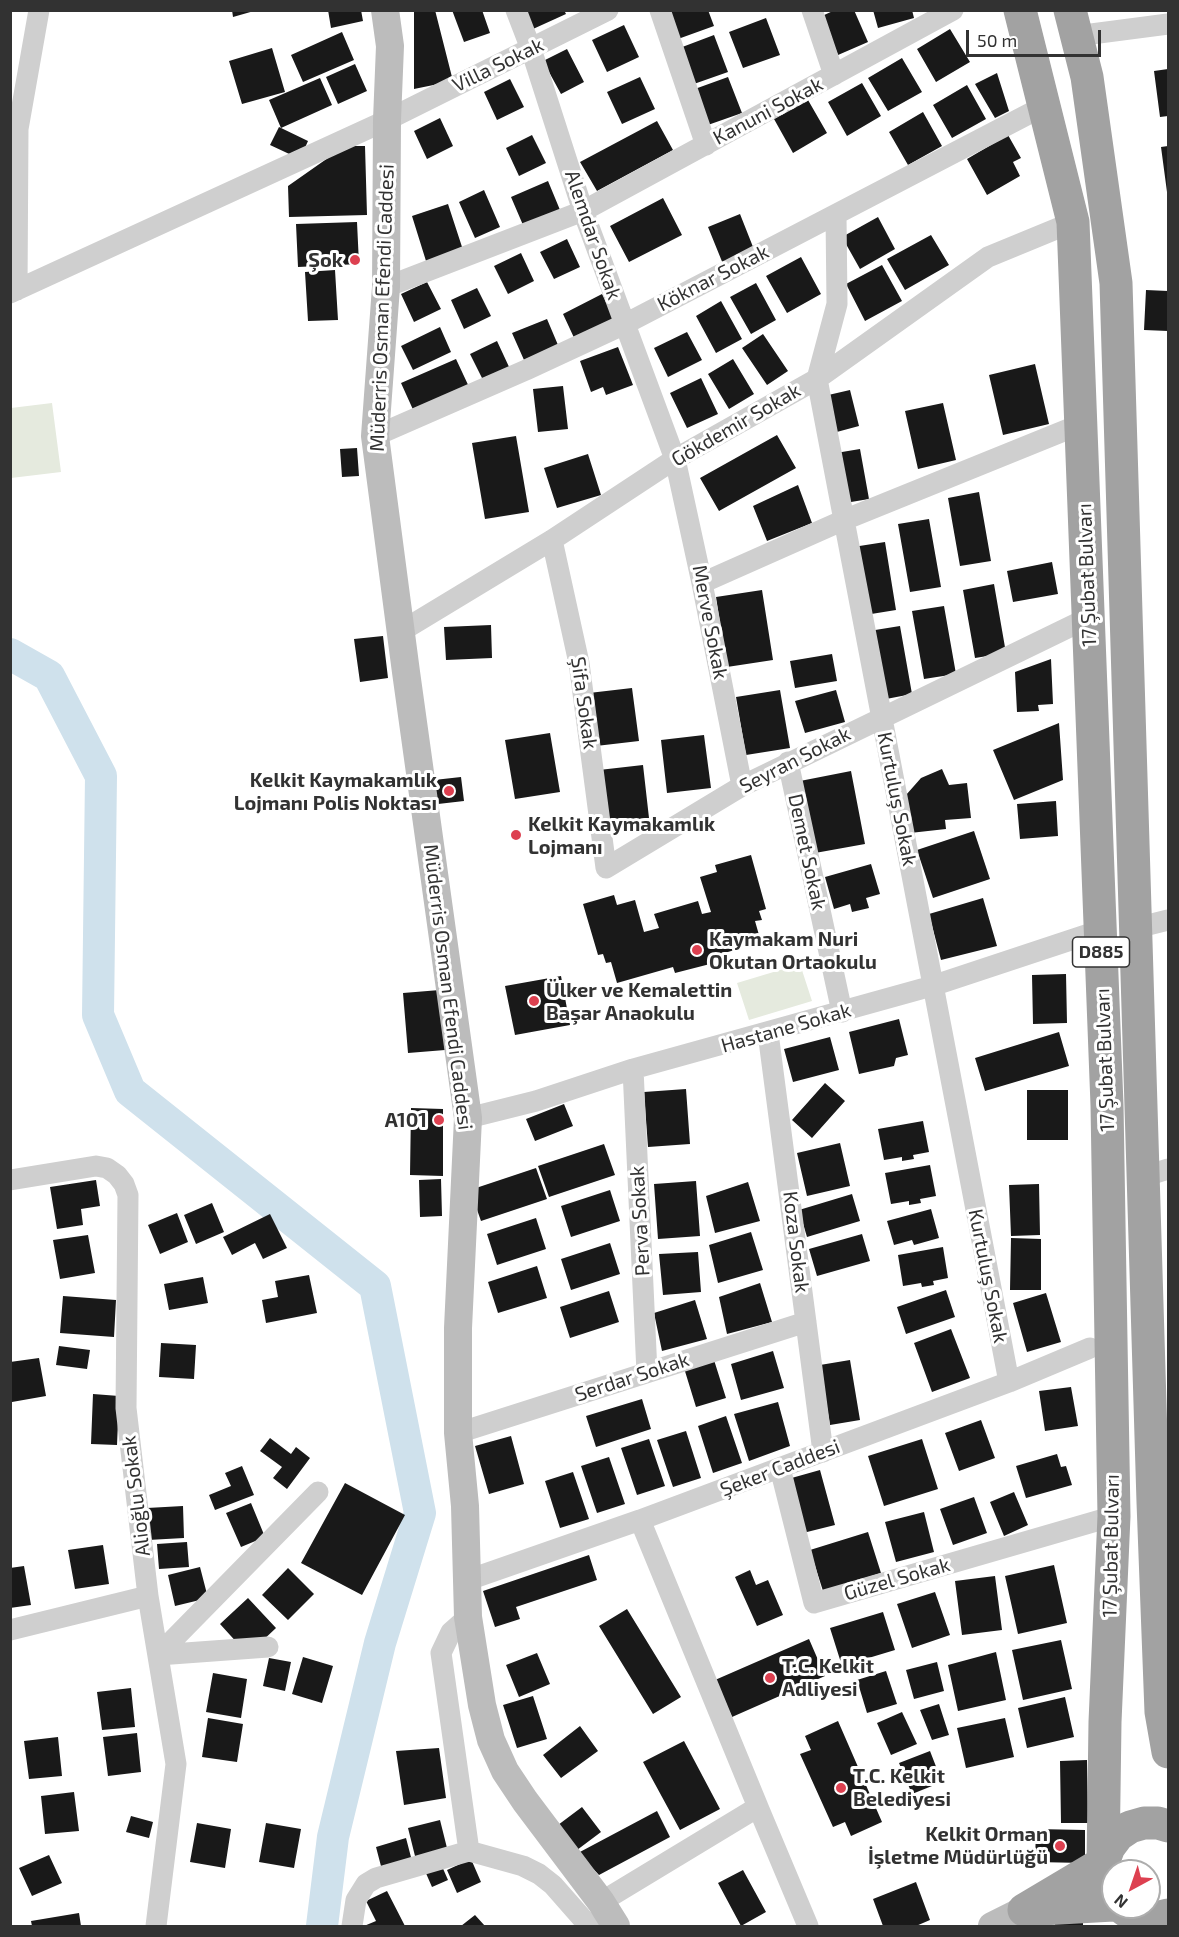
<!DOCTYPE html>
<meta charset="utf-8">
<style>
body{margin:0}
#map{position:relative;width:1179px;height:1937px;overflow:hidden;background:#fff;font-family:"Exo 2",sans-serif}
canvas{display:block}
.frame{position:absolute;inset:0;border:12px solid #323232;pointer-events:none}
.north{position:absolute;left:1101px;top:1859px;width:60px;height:60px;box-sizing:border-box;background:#fff;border:2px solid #adadad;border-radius:50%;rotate:220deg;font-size:16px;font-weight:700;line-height:24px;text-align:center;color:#323232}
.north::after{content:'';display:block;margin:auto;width:21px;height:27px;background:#dd4050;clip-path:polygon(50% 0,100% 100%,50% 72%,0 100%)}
.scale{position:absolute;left:966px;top:30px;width:135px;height:27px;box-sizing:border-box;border:3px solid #323232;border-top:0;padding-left:8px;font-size:18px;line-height:21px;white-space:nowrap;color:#323232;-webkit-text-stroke:4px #fff;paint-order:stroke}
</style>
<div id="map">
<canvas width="1179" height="1937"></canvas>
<div class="frame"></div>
<div class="north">N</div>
<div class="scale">50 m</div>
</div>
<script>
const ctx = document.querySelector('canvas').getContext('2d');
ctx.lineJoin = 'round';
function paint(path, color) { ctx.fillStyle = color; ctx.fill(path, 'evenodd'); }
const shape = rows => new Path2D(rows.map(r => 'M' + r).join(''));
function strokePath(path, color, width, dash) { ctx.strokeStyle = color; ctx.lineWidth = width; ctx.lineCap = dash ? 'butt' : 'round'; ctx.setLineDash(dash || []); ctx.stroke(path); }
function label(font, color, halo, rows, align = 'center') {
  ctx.font = font + ' "Exo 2",sans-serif'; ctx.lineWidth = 6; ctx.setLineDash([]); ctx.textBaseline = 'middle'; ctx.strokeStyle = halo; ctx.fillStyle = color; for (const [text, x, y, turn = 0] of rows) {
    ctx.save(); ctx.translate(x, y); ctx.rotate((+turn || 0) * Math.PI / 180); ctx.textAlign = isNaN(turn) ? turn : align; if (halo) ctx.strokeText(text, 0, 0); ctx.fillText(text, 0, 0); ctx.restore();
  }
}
paint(shape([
 [52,403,61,472,11,478,11,408],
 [800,964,812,1001,749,1020,737,983]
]), '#e5eade');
strokePath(shape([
 [10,654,49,676,101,776,98,1015,130,1091,375,1286,420,1513,380,1643,333,1837,322,1926]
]), '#cfe1ec', 32);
paint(shape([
 [232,10,254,10,254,11,233,17],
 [328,10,361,10,363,21,331,28],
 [414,10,435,10,453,81,414,89],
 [452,10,482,10,490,33,464,42],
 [524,10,564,10,566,14,533,29],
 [667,10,708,10,714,26,678,39],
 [835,10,854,10,868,42,838,55,822,16],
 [873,10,912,10,914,18,878,28],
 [766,18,780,55,743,68,729,32],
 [624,25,639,57,607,72,592,40],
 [950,29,970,62,936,82,917,49],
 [342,32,354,60,303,82,291,55],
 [714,35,728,72,691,85,677,49],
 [272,48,285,92,242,104,229,61],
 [567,49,584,82,561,94,543,61],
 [902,58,922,92,888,111,868,78],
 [355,64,367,91,338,104,326,77],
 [1168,69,1168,116,1160,117,1154,71],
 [997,73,1009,111,995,118,975,84],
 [640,77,655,109,622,124,607,92],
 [728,77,742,113,705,126,692,90],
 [320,78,332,105,281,128,269,100],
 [510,79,524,107,497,120,484,92],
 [862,83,881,116,847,136,828,102],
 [967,85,986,119,952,138,933,105],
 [808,100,827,133,793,153,774,119],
 [923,112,942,146,908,165,889,132],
 [440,118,453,146,427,159,414,131],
 [657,121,673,150,597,191,580,162],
 [279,127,308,141,300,159,270,145],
 [532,135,546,163,519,176,506,148],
 [1008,135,1021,158,1013,162,1020,176,987,195,967,159],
 [345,146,365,146,367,215,289,217,288,186],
 [1168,146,1168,192,1167,192,1161,147],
 [548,181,560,210,523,225,511,197],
 [484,190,500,227,475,238,459,202],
 [663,198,682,235,629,262,610,226],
 [448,204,463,250,426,261,412,216],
 [740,214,755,252,723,264,708,227],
 [878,217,895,249,860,269,842,237],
 [357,222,359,264,298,267,296,224],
 [931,235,949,265,905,290,887,259],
 [567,239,580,267,554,279,540,252],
 [521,253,534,281,508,294,494,266],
 [801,257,821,294,787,313,766,276],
 [882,265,902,301,865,321,846,284],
 [335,270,338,320,308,321,305,272],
 [427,282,441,309,414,322,401,294],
 [756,283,776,320,751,334,730,297],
 [477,288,491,316,464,329,451,300],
 [1146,290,1168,291,1168,331,1144,330],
 [602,294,616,322,576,342,563,314],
 [721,301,742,339,716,353,696,316],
 [547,319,558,345,524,360,512,333],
 [440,327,451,352,413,370,401,346],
 [687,332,702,360,668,377,654,348],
 [763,334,788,371,767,385,742,348],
 [497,341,510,369,484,382,470,354],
 [618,347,633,385,606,395,603,387,591,392,580,361],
 [456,359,470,389,415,414,401,383],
 [733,359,754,394,729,409,708,374],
 [1035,364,1049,424,1003,435,989,375],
 [701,378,718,414,687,428,670,393],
 [563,386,568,429,538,432,533,389],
 [850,390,859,426,833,433,824,396],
 [943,403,956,460,918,469,905,411],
 [777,435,796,468,719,511,700,478],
 [516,436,529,512,485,519,472,443],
 [357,448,359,476,342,477,340,449],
 [860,449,869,499,845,503,836,453],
 [588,454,601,495,557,508,544,468],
 [798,485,812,523,767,541,753,506],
 [979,492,991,561,960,566,948,498],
 [929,519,941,587,910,592,898,524],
 [885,542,896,610,865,615,853,547],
 [1052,562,1058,594,1013,602,1007,571],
 [994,584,1006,653,975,658,963,590],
 [762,590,773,660,727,667,716,597],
 [944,606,956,674,924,679,912,611],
 [491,625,492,658,446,660,444,627],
 [900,626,912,694,881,700,869,631],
 [383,636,388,678,360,682,354,639],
 [832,654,837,681,795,688,790,661],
 [1051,659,1053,704,1038,705,1039,711,1017,712,1015,672],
 [632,688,639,741,596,746,589,693],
 [780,690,790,748,746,755,736,697],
 [836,690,845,722,805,733,795,701],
 [1059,723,1063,780,1014,800,993,750],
 [550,733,560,792,515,799,505,740],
 [704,735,711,788,667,793,661,740],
 [643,765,649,818,606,823,599,770],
 [942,769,949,785,967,783,971,818,945,820,946,829,910,833,906,795,921,778],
 [851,771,865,844,815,853,800,781],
 [461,777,464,801,438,804,434,780],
 [1056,801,1058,836,1020,839,1017,804],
 [974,831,990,879,933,898,917,850],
 [751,855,766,909,759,911,762,920,755,921,761,942,708,958,710,964,675,973,673,967,617,983,611,962,606,963,603,954,598,955,583,904,614,895,617,905,635,900,644,932,659,928,654,914,698,901,702,914,711,912,700,877,717,872,715,865],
 [871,864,880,894,866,898,869,908,852,912,850,904,834,909,825,877],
 [983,898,997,946,941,960,929,914],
 [1066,974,1067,1023,1033,1024,1032,975],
 [561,976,570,1025,515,1035,505,986],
 [440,990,445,1050,408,1053,403,993],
 [899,1019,908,1055,896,1058,894,1066,859,1074,849,1032],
 [1059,1032,1069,1066,985,1091,975,1058],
 [830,1037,839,1070,793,1082,784,1049],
 [825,1083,845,1101,812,1138,792,1120],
 [686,1089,690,1144,648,1147,644,1092],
 [1027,1090,1068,1090,1068,1140,1027,1140],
 [564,1104,573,1126,535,1141,526,1119],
 [411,1108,443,1109,443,1176,410,1175],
 [923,1121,929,1152,913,1155,914,1159,902,1161,902,1157,884,1160,878,1129],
 [840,1143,850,1186,807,1196,797,1153],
 [604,1144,615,1175,549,1197,538,1166],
 [930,1165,936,1196,920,1199,921,1203,909,1205,909,1201,891,1204,885,1173],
 [536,1168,547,1199,481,1221,470,1190],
 [441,1179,442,1216,420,1217,419,1180],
 [96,1180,100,1206,81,1209,83,1225,57,1229,50,1187],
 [696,1181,700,1236,658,1239,654,1184],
 [748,1182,760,1221,715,1233,706,1196],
 [1039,1184,1040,1235,1011,1236,1009,1185],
 [610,1190,620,1221,571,1237,561,1206],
 [852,1194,860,1221,807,1237,799,1210],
 [212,1203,224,1232,196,1244,184,1215],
 [931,1209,939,1238,914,1245,912,1240,894,1245,887,1221],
 [177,1213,188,1242,160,1254,148,1225],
 [270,1214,287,1248,263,1259,255,1243,232,1255,223,1237],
 [536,1218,546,1249,497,1265,487,1234],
 [751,1232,763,1270,718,1283,709,1245],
 [862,1234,870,1261,817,1276,809,1249],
 [88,1235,95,1273,60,1279,53,1240],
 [1011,1238,1041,1239,1041,1290,1010,1290],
 [610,1243,620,1274,571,1290,561,1259],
 [943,1247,948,1278,933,1281,934,1285,922,1287,921,1283,903,1286,898,1255],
 [698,1252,701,1292,663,1295,659,1254],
 [537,1266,547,1298,498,1313,488,1282],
 [309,1275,317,1313,266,1323,262,1300,278,1297,275,1281],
 [203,1277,208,1303,169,1310,164,1284],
 [760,1283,772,1322,727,1334,719,1297],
 [946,1290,955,1317,906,1334,897,1307],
 [609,1291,619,1322,570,1338,560,1307],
 [1046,1293,1061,1342,1027,1352,1013,1303],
 [63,1296,116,1300,114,1337,60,1333],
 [695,1300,707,1339,662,1351,654,1313],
 [951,1329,970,1378,932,1392,914,1343],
 [161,1343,196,1345,194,1379,159,1377],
 [59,1346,90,1350,87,1369,56,1365],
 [773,1351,784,1388,741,1400,731,1364],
 [39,1358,46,1396,12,1402,10,1362],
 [714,1360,726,1398,696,1407,684,1368],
 [850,1360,860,1420,830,1425,820,1365],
 [1071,1387,1078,1426,1045,1431,1039,1391],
 [93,1394,119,1396,117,1445,91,1444],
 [642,1399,651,1429,596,1447,586,1416],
 [778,1402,790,1446,749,1461,734,1414],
 [726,1416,742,1463,713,1473,698,1426],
 [981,1420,995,1458,959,1471,945,1433],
 [686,1431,701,1478,673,1487,657,1440],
 [511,1436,524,1484,489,1494,475,1446],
 [270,1438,291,1454,296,1447,310,1458,287,1489,273,1478,282,1467,260,1451],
 [649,1439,665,1486,637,1495,621,1448],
 [922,1439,938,1489,884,1506,868,1456],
 [1057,1454,1061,1467,1066,1466,1072,1485,1026,1498,1016,1466],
 [609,1457,625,1504,597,1513,581,1466],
 [242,1466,254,1495,215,1510,209,1495,231,1486,225,1473],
 [820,1470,835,1525,803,1533,788,1479],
 [573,1472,589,1519,560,1528,545,1481],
 [345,1483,405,1515,362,1595,301,1563],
 [1014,1492,1028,1525,1004,1536,990,1502],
 [974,1497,987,1533,953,1545,940,1509],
 [251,1503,265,1537,241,1547,226,1513],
 [183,1506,184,1538,148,1540,147,1508],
 [924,1512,934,1552,896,1562,885,1522],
 [868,1532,881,1573,823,1591,810,1550],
 [187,1542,189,1567,159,1569,157,1544],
 [103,1545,109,1584,75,1589,68,1550],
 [589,1555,597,1580,516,1607,520,1619,495,1627,483,1591],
 [1054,1565,1067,1623,1018,1634,1005,1576],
 [24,1566,31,1605,10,1608,10,1568],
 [200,1567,208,1598,175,1606,168,1575],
 [288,1568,314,1594,288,1620,262,1595],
 [750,1570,756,1585,768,1580,783,1615,757,1626,735,1577],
 [995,1576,1002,1630,962,1635,955,1581],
 [935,1592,950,1635,912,1648,897,1604],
 [248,1598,276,1628,259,1644,240,1646,220,1624],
 [627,1609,681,1697,653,1714,599,1626],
 [883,1612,895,1650,842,1666,830,1628],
 [809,1639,825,1676,732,1717,715,1680],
 [1061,1640,1072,1689,1023,1700,1012,1650],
 [996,1652,1006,1700,958,1711,948,1665],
 [537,1653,550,1684,519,1697,506,1665],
 [303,1657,333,1666,322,1703,292,1694],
 [269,1658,291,1662,285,1691,263,1686],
 [937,1662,944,1691,914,1699,906,1670],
 [886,1671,897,1704,867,1713,857,1680],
 [213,1673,247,1679,241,1718,206,1712],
 [131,1688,135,1727,102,1730,97,1692],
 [533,1696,547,1739,517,1748,503,1705],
 [1065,1697,1074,1737,1027,1748,1018,1708],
 [939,1704,949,1735,932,1740,920,1710],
 [902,1712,917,1744,891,1755,877,1723],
 [208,1718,243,1724,237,1762,202,1757],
 [1005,1718,1014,1757,966,1768,957,1728],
 [838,1721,882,1822,851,1836,845,1822,833,1827,800,1754,811,1750,805,1736],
 [580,1726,598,1751,561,1778,543,1755],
 [137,1733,141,1772,108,1776,103,1737],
 [58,1737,62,1776,29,1779,24,1741],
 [684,1741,720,1809,680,1830,643,1762],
 [439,1748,446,1798,404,1805,396,1751],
 [930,1751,942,1782,912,1794,899,1763],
 [1087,1760,1088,1823,1061,1823,1060,1761],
 [74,1792,79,1831,45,1834,41,1796],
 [582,1807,601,1832,577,1850,558,1825],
 [657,1811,670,1837,599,1875,578,1853],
 [131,1816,153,1822,149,1838,126,1832],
 [440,1820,448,1852,416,1860,408,1828],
 [197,1823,231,1829,225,1868,190,1862],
 [266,1823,301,1829,294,1868,259,1862],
 [1036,1829,1085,1830,1085,1863,1035,1862],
 [406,1838,412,1861,382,1870,376,1847],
 [49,1855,62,1883,32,1896,19,1868],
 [471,1859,481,1882,457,1893,447,1870],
 [441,1864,448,1880,432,1887,425,1871],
 [743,1870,766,1912,741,1926,718,1883],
 [916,1882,930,1920,916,1926,883,1926,873,1899],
 [387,1891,405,1926,364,1926,376,1921,366,1901],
 [79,1913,81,1926,32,1926,31,1921],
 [475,1915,485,1926,461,1926],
 [1055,1915,1083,1916,1083,1926,1055,1926]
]), '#191919');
strokePath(shape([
 [516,10,531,49,583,211,675,459,702,583,742,786],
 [660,10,706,145],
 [812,10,834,75],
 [1076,36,1168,24],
 [836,215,837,304,817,379,1009,1382],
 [386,287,583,211,953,10],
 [17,290,18,129,39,10],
 [10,293,387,120,608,10],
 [375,436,526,370,625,324,1044,106],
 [552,540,579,663,606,868,742,786,1088,618],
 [702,583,844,520,1081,424],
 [400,632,552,540,675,459,817,379,988,257,1073,222],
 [788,762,842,1012],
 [1136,928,1168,920],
 [768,1033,823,1452],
 [633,1069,647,1373],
 [468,1118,536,1101,633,1069,932,986,1101,930],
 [1143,1177,1168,1169],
 [10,1180,96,1166,107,1168,117,1175,124,1184,128,1195,126,1408,148,1596,176,1764,156,1926],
 [458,1433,806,1322],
 [780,1468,814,1603,1114,1516],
 [640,1520,758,1807],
 [468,1580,640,1520,1009,1382,1090,1348],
 [468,1617,451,1632,441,1653,469,1851,523,1866,539,1874,553,1885,589,1926],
 [10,1630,148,1596],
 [158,1655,318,1492],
 [158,1655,268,1647],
 [601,1902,758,1807,808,1926],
 [352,1926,356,1900,366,1884,376,1878,469,1851]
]), '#cfcfcf', 21);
strokePath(shape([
 [385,10,390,46,387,120,386,287,375,436,406,672,468,1118,458,1328,458,1433,465,1506,468,1617,482,1705,491,1740,505,1771,525,1801,601,1902,616,1926],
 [992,1926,1024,1910]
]), '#bcbcbc', 28);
strokePath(shape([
 [1020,10,1073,222,1107,1105,1114,1516,1105,1722,1103,1863,1104,1880,1113,1899],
 [1070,10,1087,77,1116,283,1153,1502,1161,1712,1168,1752],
 [1113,1905,1024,1910,1103,1863,1109,1847,1118,1835,1130,1827,1144,1823,1158,1823,1168,1826],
 [1121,1907,1128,1912,1140,1917,1152,1919,1168,1915]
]), '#a2a2a2', 33);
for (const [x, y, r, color] of [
 [355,260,6,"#dd4050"],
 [449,791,6,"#dd4050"],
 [516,835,6,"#dd4050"],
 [697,950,6,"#dd4050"],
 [534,1001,6,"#dd4050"],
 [439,1120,6,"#dd4050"],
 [770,1678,6,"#dd4050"],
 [841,1788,6,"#dd4050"],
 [1060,1846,6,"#dd4050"]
]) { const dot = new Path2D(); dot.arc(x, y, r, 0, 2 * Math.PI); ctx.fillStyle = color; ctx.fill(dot); strokePath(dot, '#fff', 2); }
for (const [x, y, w] of [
 [1101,952,57]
]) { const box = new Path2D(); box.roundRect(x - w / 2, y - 15, w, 30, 4.5); ctx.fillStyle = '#fff'; ctx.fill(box); strokePath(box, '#323232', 1.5); }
label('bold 18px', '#323232', null, [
 ["D885",1101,952]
]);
label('20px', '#323232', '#fff', [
 ["Villa Sokak",498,65,-26],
 ["Kanuni Sokak",768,111,-28],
 ["Alemdar Sokak",593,235,71],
 ["Köknar Sokak",713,278,-27],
 ["Müderris Osman Efendi Caddesi",382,308,-88],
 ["Gökdemir Sokak",736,425,-30],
 ["17 Şubat Bulvarı",1087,575,-92],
 ["Merve Sokak",710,622,79],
 ["Şifa Sokak",584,703,82],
 ["Seyran Sokak",795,760,-27],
 ["Kurtuluş Sokak",897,799,79],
 ["Demet Sokak",807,852,78],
 ["Müderris Osman Efendi Caddesi",448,987,83],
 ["Hastane Sokak",786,1028,-16],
 ["17 Şubat Bulvarı",1105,1060,-92],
 ["Perva Sokak",640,1221,-93],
 ["Koza Sokak",796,1242,83],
 ["Kurtuluş Sokak",988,1276,79],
 ["Serdar Sokak",632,1377,-18],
 ["Şeker Caddesi",780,1468,-21],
 ["Alioğlu Sokak",136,1496,-97],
 ["17 Şubat Bulvarı",1111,1546,-89],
 ["Güzel Sokak",897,1579,-16]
]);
label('bold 20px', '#323232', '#fff', [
 ["Şok",343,260,"right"],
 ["Kelkit Kaymakamlık",437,780,"right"],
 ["Lojmanı Polis Noktası",437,803,"right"],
 ["Kelkit Kaymakamlık",528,824],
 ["Lojmanı",528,847],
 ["Kaymakam Nuri",709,939],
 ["Okutan Ortaokulu",709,962],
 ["Ülker ve Kemalettin",546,990],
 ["Başar Anaokulu",546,1013],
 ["A101",427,1120,"right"],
 ["T.C. Kelkit",782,1666],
 ["Adliyesi",782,1689],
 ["T.C. Kelkit",853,1776],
 ["Belediyesi",853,1799],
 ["Kelkit Orman",1048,1834,"right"],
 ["İşletme Müdürlüğü",1048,1857,"right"]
], 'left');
</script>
